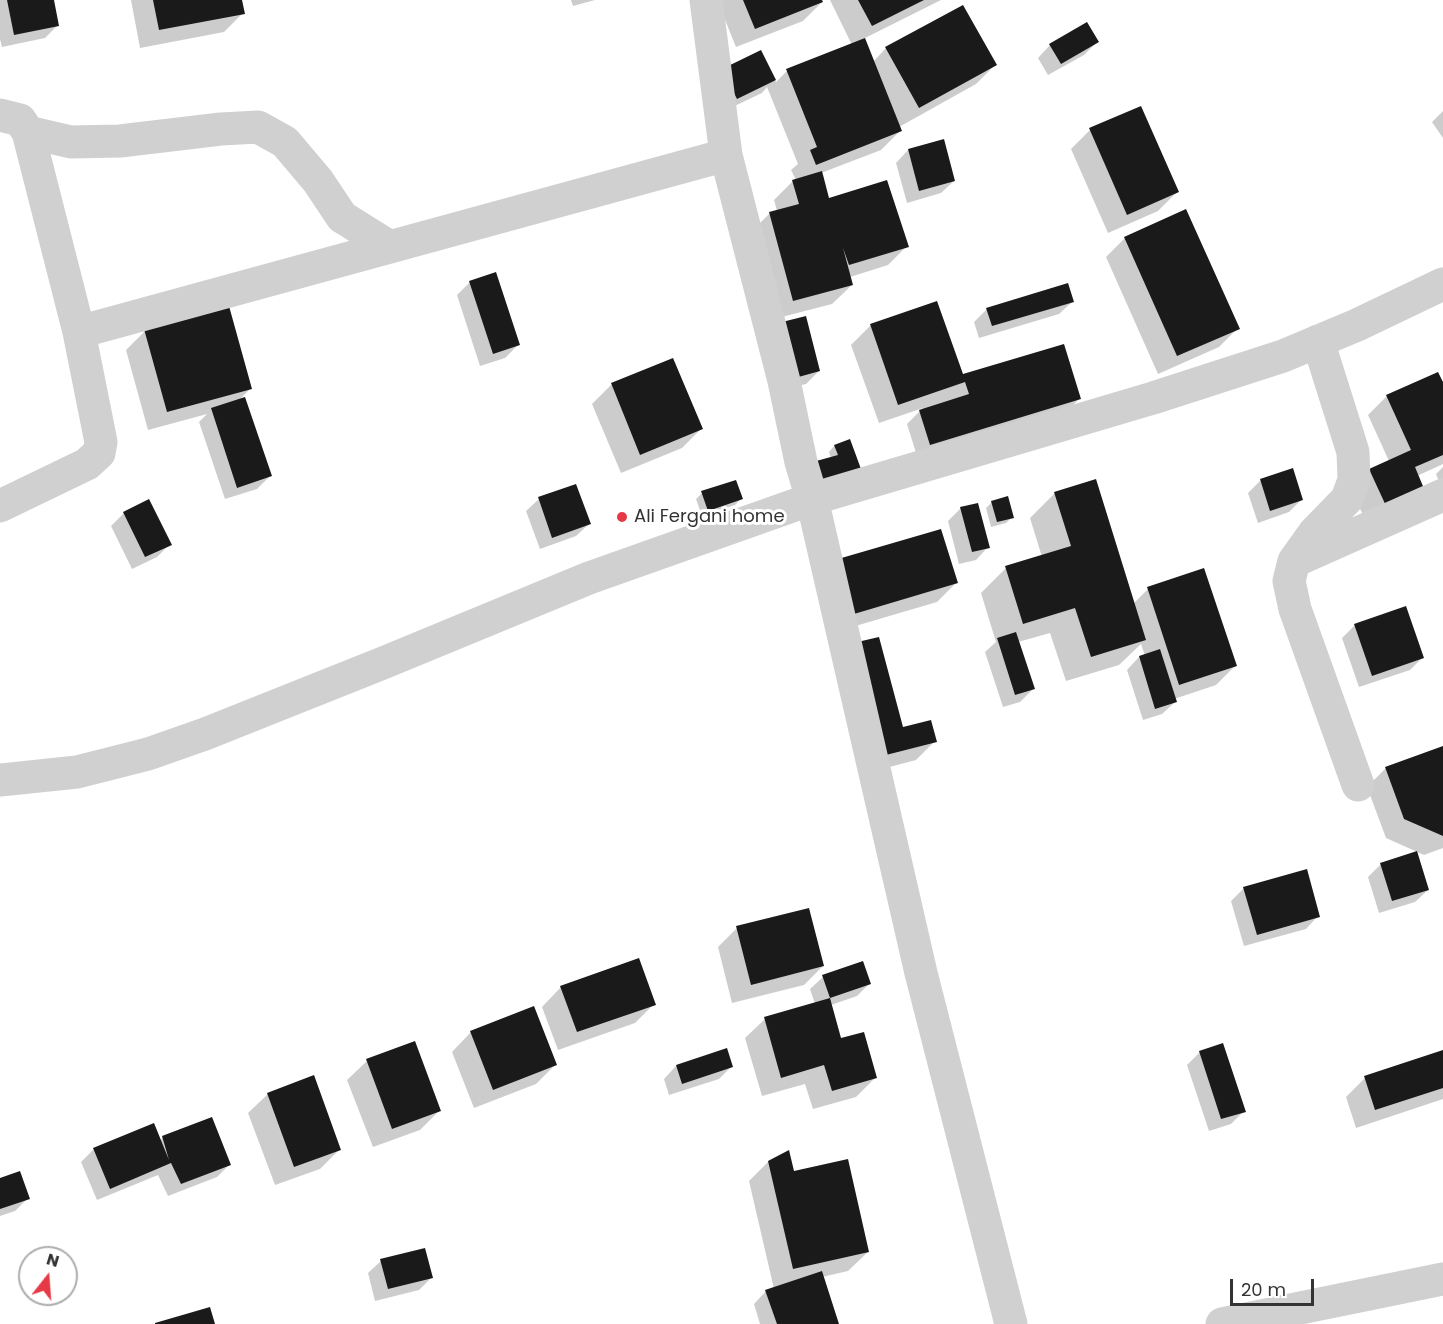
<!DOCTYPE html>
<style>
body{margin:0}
#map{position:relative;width:1443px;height:1324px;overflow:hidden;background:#fff;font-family:Poppins,sans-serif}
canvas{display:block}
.north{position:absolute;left:18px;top:1246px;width:60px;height:60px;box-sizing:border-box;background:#fff;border:2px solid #adadad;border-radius:50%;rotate:17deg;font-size:16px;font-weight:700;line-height:24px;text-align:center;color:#333}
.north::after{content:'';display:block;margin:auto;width:21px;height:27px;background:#e63946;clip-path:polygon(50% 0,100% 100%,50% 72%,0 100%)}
.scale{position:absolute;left:1230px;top:1279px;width:84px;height:27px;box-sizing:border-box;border:3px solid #333;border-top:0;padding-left:8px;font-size:18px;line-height:21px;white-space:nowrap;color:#333;-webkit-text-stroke:4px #fff;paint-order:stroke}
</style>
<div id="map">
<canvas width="1443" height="1324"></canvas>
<div class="north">N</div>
<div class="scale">20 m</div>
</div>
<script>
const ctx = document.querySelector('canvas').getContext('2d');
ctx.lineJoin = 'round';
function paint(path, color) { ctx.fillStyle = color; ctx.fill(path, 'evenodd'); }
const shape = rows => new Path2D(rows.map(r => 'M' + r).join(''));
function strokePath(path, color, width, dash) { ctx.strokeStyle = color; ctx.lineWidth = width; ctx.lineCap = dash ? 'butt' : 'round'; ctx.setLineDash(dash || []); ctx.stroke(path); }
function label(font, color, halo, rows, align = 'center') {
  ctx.font = font + ' Poppins,sans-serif'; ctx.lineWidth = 6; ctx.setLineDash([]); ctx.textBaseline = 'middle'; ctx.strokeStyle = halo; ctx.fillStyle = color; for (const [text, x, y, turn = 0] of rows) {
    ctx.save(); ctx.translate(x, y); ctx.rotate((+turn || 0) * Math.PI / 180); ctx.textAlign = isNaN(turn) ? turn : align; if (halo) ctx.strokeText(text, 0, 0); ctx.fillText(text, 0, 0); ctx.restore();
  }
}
paint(shape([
 [0,0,52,0,57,26,45,38,2,47,0,39],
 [131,0,240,0,243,13,224,32,140,48],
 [571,0,595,0,573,6],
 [717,0,821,0,822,2,803,21,736,47],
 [830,0,941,0,863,39,873,62,886,48,995,65,976,84,899,127,900,131,881,150,821,173,828,200,907,246,888,265,850,277,852,285,832,304,774,319,751,232,770,213,777,211,774,200,793,181,796,180,791,170,798,164,767,87,762,93,724,111,760,52,776,82,787,71,852,45],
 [1097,42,1084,55,1048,75,1038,58,1050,45],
 [1443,111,1443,138,1432,122],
 [1090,130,1177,192,1158,211,1108,233,1071,149],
 [908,150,954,181,941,193,907,203,896,163],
 [1125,238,1238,328,1219,347,1158,374,1106,257],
 [470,282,518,345,505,358,480,366,457,295],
 [1072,302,1059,314,979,338,974,322,987,309],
 [936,303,962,376,1079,399,1060,418,917,456,907,424,923,408,879,423,851,345,870,326],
 [805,318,819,371,806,384,772,392],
 [145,331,250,389,238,401,270,476,257,489,225,499,199,422,207,414,148,430,126,350],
 [672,360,701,429,682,448,621,473,592,404,611,385],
 [1443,386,1443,464,1417,476,1368,526,1351,489,1370,470,1389,461,1368,415,1387,396],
 [850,441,853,475,831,458,829,452,834,446],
 [1443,467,1443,491,1436,474],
 [1261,480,1301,500,1289,512,1258,523,1248,493],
 [702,493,741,499,735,505,702,516,696,499],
 [1055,493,1133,604,1148,589,1235,666,1216,685,1174,699,1175,702,1162,714,1143,720,1127,670,1139,657,1145,656,1141,644,1119,665,1066,681,1050,633,1018,642,1033,689,1020,702,1003,707,985,652,996,642,981,593,1006,568,1042,557,1030,518],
 [539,499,589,524,576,536,540,549,526,511],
 [992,502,1012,517,1006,523,991,527,986,508],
 [961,508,988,547,976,560,959,564,948,521],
 [124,513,170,544,157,557,132,569,111,526],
 [839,561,956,583,937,602,835,632],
 [1355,625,1423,657,1410,670,1359,687,1342,638],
 [901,729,935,741,916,760,863,774],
 [1443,748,1443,848,1424,855,1386,838,1367,787,1386,768],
 [1381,864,1428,890,1415,902,1379,913,1368,877],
 [1244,888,1318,916,1306,929,1244,946,1231,901],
 [737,928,823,966,804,985,732,1003,718,947],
 [862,963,869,984,857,996,831,1005,840,1040,875,1078,856,1097,813,1109,805,1084,762,1096,745,1038,765,1019,815,1004,810,989,823,977],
 [561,987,654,1004,635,1023,558,1050,542,1007],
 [471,1032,555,1065,536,1084,474,1108,452,1052],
 [414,1043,439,1111,420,1130,373,1147,347,1080,367,1061],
 [1200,1052,1244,1111,1231,1124,1209,1131,1187,1065],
 [1443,1052,1443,1099,1356,1128,1346,1097,1365,1078],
 [676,1066,731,1067,719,1079,669,1095,664,1079],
 [268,1094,339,1150,320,1169,275,1185,248,1113],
 [163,1137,229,1165,217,1177,168,1196,158,1175,97,1200,81,1162,94,1149,160,1141],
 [768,1162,793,1173,868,1252,848,1271,822,1277,837,1324,760,1324,754,1304,766,1291,774,1289,749,1181],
 [0,1180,28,1198,15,1211,0,1216],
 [381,1261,431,1278,419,1290,375,1301,368,1273]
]), '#0003');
paint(shape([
 [7,0,54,0,59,26,14,35],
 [153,0,242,0,245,14,159,30],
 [743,0,822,0,823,2,755,29],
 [858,0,924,0,872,26],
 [963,5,997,65,919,108,885,47],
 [1087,22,1099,42,1061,64,1049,44],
 [865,38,902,131,816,165,810,150,817,147,786,69],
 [761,50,776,80,737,99,722,69],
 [1141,106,1179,192,1127,215,1089,128],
 [944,139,955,181,919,191,908,149],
 [822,171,829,198,887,180,909,247,849,265,843,248,853,285,793,301,769,212,799,204,792,180],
 [1186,209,1240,329,1177,356,1124,237],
 [496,272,520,345,493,354,469,281],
 [1068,283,1074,302,992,326,986,308],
 [937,301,963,374,1064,344,1081,399,930,445,919,410,969,394,965,382,898,405,870,324],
 [229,306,252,389,167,412,144,329],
 [806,316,820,371,784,381,770,325],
 [673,358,703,429,640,455,611,383],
 [1438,372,1443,382,1443,455,1415,467,1425,491,1387,508,1369,469,1411,450,1386,395],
 [245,397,272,476,237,488,211,408],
 [850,439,861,469,814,483,809,463,838,455,834,445],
 [1293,468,1303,500,1270,511,1260,479],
 [1096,479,1146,640,1091,657,1075,608,1023,624,1005,566,1071,546,1054,492],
 [736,480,743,499,708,511,701,491],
 [576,484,591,524,552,538,538,497],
 [1008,496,1014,518,997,522,991,501],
 [149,499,172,545,145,557,123,512],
 [978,503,990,548,972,552,960,507],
 [941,529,958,583,854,614,838,559],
 [1204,568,1237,666,1179,685,1147,587],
 [1406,606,1424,658,1372,676,1354,624],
 [1016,632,1035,689,1015,695,997,638],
 [879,637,903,727,931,720,937,742,882,756,853,643],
 [1160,649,1177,702,1155,709,1139,656],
 [1443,746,1443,836,1404,819,1385,767],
 [1417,851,1429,890,1392,901,1380,863],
 [1307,869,1320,917,1257,935,1243,887],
 [809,908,824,966,751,985,736,926],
 [639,958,656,1005,577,1032,560,986],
 [863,961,871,984,830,998,822,975],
 [830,998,841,1038,864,1032,877,1078,832,1091,824,1065,781,1078,764,1017],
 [534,1006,557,1065,493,1090,470,1031],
 [415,1041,441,1111,392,1129,366,1059],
 [1223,1043,1246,1112,1221,1119,1199,1051],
 [727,1048,733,1067,682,1084,676,1065],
 [1443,1050,1443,1088,1375,1110,1364,1076],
 [314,1075,341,1150,294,1167,267,1093],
 [212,1117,231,1165,181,1184,171,1163,110,1189,93,1148,154,1123,169,1160,162,1136],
 [789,1150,794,1171,848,1159,869,1252,793,1269,768,1161],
 [20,1171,30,1199,0,1209,0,1178],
 [425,1248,433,1278,388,1289,380,1259],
 [822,1271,839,1324,777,1324,765,1290],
 [210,1307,215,1324,155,1324,155,1323]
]), '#1a1a1a');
strokePath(shape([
 [706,0,726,155,784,381,801,462,812,499,921,973,1011,1324],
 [0,115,20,120,28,132,79,332,101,442,99,453,87,464,0,506],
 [28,132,71,142,120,141,221,129,258,127,285,142,318,181,342,217,390,247],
 [79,332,726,155],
 [1318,341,1353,452,1354,480,1347,499,1314,533,1294,561,1289,581,1295,609,1358,785],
 [1297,560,1443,495],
 [0,780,77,772,148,754,205,734,383,663,589,578,812,499,1153,398,1283,356,1357,325,1443,284],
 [1222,1324,1443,1279]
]), '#d0d0d0', 33);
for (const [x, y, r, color] of [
 [622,517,6,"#e63946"]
]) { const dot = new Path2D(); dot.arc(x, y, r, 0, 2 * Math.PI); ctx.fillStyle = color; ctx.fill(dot); strokePath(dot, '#fff', 2); }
label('18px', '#333', '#fff', [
 ["Ali Fergani home",634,517]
], 'left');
</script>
